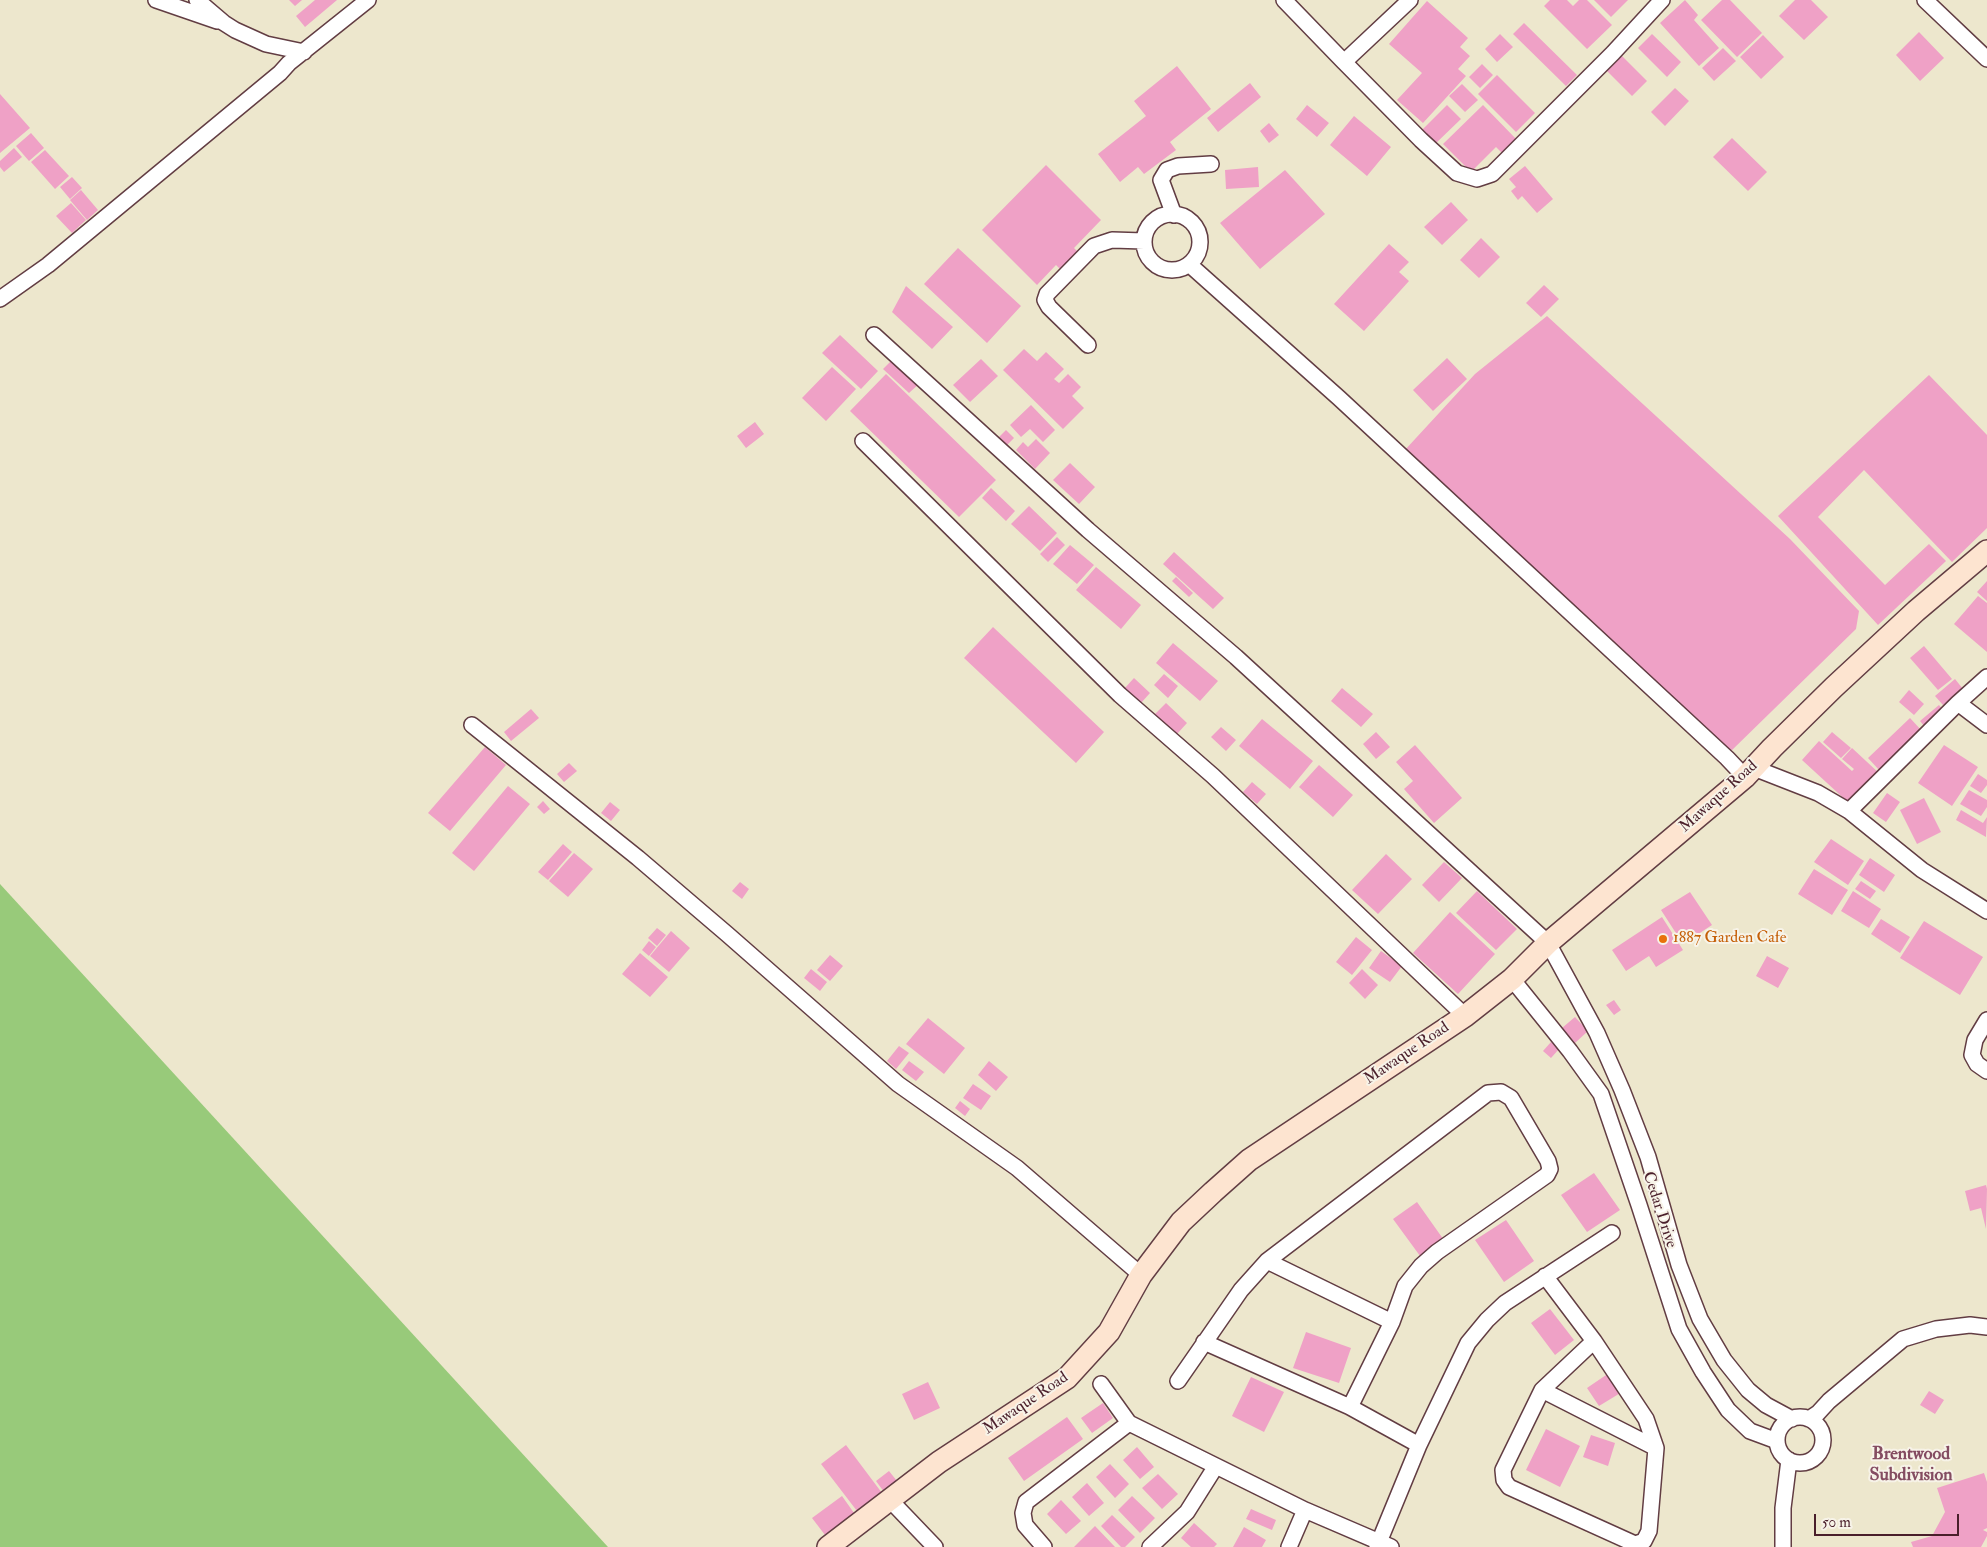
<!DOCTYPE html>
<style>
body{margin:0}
#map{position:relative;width:1987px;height:1547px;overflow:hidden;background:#ede7cd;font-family:"IM FELL Double Pica",serif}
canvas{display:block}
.scale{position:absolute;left:1814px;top:1514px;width:145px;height:22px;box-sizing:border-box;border:2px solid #4a1f2b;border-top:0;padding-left:6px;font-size:15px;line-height:18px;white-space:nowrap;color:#4a1f2b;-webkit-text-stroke:4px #f7f3e8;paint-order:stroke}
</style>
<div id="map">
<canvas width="1987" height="1547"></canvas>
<div class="scale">50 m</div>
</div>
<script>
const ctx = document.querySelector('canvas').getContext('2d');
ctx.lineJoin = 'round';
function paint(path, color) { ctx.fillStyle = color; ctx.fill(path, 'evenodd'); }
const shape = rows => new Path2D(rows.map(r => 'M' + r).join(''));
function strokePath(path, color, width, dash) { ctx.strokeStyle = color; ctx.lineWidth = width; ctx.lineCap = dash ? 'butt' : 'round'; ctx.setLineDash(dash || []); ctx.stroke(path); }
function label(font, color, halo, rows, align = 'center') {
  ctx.font = font + ' "IM FELL Double Pica",serif'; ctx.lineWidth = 4; ctx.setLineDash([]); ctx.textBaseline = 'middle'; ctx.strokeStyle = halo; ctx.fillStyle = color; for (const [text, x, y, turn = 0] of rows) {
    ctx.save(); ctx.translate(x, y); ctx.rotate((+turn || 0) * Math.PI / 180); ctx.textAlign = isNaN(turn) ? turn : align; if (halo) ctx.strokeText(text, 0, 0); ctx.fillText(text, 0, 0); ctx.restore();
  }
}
paint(shape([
 [0,884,608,1547,0,1547]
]), '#98ca7a');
paint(shape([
 [289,0,302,0,295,6],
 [315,0,337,0,305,27,296,16],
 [1550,0,1567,0,1573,6,1579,0,1587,0,1612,25,1587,49,1544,6],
 [1594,0,1628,0,1611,17],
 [1685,0,1698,15,1694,20,1719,48,1699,66,1660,23],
 [1722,0,1730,0,1762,33,1737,57,1701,20],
 [1795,0,1811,0,1828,17,1804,40,1779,16],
 [1427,1,1468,38,1460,47,1470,56,1458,69,1466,76,1423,123,1397,100,1422,73,1389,44],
 [1524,23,1577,75,1566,86,1513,34],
 [1919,32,1944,58,1920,81,1896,55],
 [1500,34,1513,47,1497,62,1485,49],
 [1652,34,1681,62,1667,77,1638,48],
 [1763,35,1784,57,1761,79,1740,57],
 [1723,48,1736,61,1714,81,1702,68],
 [1622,56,1647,81,1632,96,1607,71],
 [1482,64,1493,75,1480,88,1469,77],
 [1177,66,1211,109,1170,142,1176,150,1144,174,1138,167,1120,182,1098,154,1146,116,1134,101],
 [1497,75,1535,113,1516,132,1478,94],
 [1250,83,1261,97,1218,132,1207,118],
 [1462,84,1478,100,1465,112,1449,96],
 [1675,88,1689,101,1665,126,1651,112],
 [0,94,30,128,0,153],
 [1307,105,1329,123,1317,137,1296,119],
 [1447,105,1461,119,1434,145,1421,131],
 [1483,105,1518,141,1504,155,1496,147,1471,172,1443,144],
 [1354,116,1391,147,1367,176,1330,145],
 [1269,123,1279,135,1269,143,1260,131],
 [31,133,44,148,29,161,16,146],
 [1732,138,1767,172,1748,191,1713,157],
 [14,148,22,157,4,172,0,167,0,161],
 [45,150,69,176,55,189,31,162],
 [1046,165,1101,220,1074,248,1081,255,1064,273,1056,265,1037,285,982,230],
 [1525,166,1553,199,1537,213,1522,196,1518,200,1511,191,1516,187,1509,179],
 [1258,167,1259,187,1226,189,1225,170],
 [1285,170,1325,214,1260,269,1220,223],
 [72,177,82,188,70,199,60,187],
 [81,190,98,210,87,220,70,200],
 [1451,202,1468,220,1442,245,1424,227],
 [71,203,86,220,72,233,56,216],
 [1481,238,1500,257,1479,278,1460,260],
 [1389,244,1409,262,1399,272,1409,281,1364,331,1334,304],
 [958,248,1021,306,987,343,924,284],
 [1544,285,1559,299,1541,317,1526,303],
 [906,286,953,327,932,349,892,312],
 [1547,316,1790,539,1859,611,1856,629,1730,752,1404,451,1475,374],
 [840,335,878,371,861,389,822,353],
 [1024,349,1037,361,1046,352,1064,369,1054,379,1059,383,1068,374,1081,387,1072,396,1084,408,1063,429,1003,370],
 [895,357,921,382,909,393,883,369],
 [1447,358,1467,379,1433,411,1413,390],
 [981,359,998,376,970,402,953,385],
 [832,367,856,389,826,421,802,398],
 [886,374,996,480,959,517,850,411],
 [1929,375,1987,435,1987,528,1952,562,1864,470,1818,517,1885,585,1929,544,1946,561,1878,625,1778,516],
 [1031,405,1055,430,1043,442,1030,429,1021,437,1010,425],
 [755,422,764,434,746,448,737,436],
 [1006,430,1014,438,1007,445,999,437],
 [1036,439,1050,453,1035,469,1016,450,1023,442,1028,447],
 [1070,463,1095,487,1079,504,1053,480],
 [991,488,1015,511,1006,521,982,498],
 [1029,506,1057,533,1040,551,1011,524],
 [1057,537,1065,545,1048,562,1040,554],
 [1070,545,1094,565,1077,584,1053,564],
 [1174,552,1224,598,1213,609,1163,564],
 [1096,567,1141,605,1121,629,1076,590],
 [1176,577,1193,593,1189,597,1172,581],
 [1987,581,1987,601,1977,592],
 [1978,596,1987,603,1987,652,1954,624],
 [993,627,1104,732,1076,763,964,658],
 [1173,643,1218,681,1200,701,1156,663],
 [1924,646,1952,679,1938,690,1910,658],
 [1164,674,1178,686,1168,698,1154,685],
 [1134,678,1150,693,1141,703,1124,689],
 [1955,679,1963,689,1943,705,1935,696],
 [1342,688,1373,714,1361,727,1331,701],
 [1909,690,1924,704,1914,715,1899,702],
 [1166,703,1187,723,1177,734,1155,714],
 [1939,705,1944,711,1925,727,1920,721],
 [531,709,539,718,511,741,504,732],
 [1910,718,1922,731,1880,771,1868,758],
 [1262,719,1313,761,1290,789,1239,746],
 [1221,727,1236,740,1226,751,1211,737],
 [1376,732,1390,747,1376,759,1363,744],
 [1832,732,1851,748,1841,758,1823,742],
 [1819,741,1852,771,1854,769,1842,759,1852,748,1880,774,1851,805,1802,760],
 [1415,745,1462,798,1434,823,1404,789,1413,781,1396,762],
 [1944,745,1978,767,1952,806,1918,783],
 [485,747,506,765,450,831,428,813],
 [569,763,577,771,564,782,557,774],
 [1319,765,1353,795,1333,817,1299,787],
 [1978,774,1987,780,1987,785,1981,793,1970,786],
 [1252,782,1266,794,1257,804,1243,792],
 [508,786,530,804,474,871,452,853],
 [1969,790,1987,800,1987,807,1981,816,1960,804],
 [1887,793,1900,802,1886,822,1873,813],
 [1924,798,1941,832,1917,844,1900,810],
 [543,801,550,809,544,814,537,807],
 [610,802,620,810,611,821,601,813],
 [1961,810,1983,823,1987,817,1986,837,1956,820],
 [1831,839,1864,861,1848,885,1814,862],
 [563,844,572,852,548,880,538,872],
 [574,853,593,869,568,897,549,881],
 [1386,854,1412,879,1378,914,1352,890],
 [1870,858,1895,875,1884,892,1859,875],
 [1444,862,1462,878,1439,902,1422,885],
 [1814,869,1848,890,1832,915,1798,894],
 [1861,881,1876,891,1870,899,1855,889],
 [740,882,749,889,742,899,732,891],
 [1477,891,1517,929,1496,950,1456,913],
 [1853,891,1881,909,1869,928,1841,911],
 [1690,892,1712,925,1683,944,1661,910],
 [1450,912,1495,954,1458,994,1413,953],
 [1662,917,1683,950,1656,967,1649,956,1626,971,1612,950],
 [1881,919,1910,937,1900,953,1871,934],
 [1924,921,1983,957,1960,995,1900,958],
 [657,928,666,935,657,946,648,938],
 [671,931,690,948,669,972,650,956],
 [1356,937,1372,950,1352,975,1336,962],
 [649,941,656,947,649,956,642,950],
 [1381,951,1402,966,1390,982,1369,968],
 [640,953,668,977,650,997,622,974],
 [830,955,843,966,830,981,817,970],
 [1767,956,1789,968,1778,988,1756,976],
 [811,969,827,982,820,991,804,978],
 [1362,969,1378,985,1365,999,1349,983],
 [1614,1000,1621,1010,1614,1015,1606,1005],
 [1575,1017,1588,1031,1575,1043,1562,1028],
 [928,1018,965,1048,944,1074,906,1044],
 [1551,1042,1559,1049,1551,1058,1543,1051],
 [899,1046,909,1053,896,1069,887,1061],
 [909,1061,924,1072,916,1081,902,1070],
 [989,1061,1008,1077,996,1091,978,1075],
 [973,1084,991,1096,981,1110,963,1098],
 [960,1101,970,1109,965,1116,955,1108],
 [1594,1173,1620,1210,1587,1232,1561,1195],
 [1986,1185,1987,1189,1986,1229,1981,1208,1970,1211,1965,1191],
 [1417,1202,1446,1243,1423,1260,1393,1219],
 [1506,1220,1534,1261,1504,1282,1475,1240],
 [1550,1309,1574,1340,1555,1355,1531,1323],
 [1306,1332,1351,1348,1339,1383,1293,1368],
 [1609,1373,1622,1392,1599,1406,1587,1388],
 [1251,1377,1284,1392,1264,1432,1232,1416],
 [928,1382,940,1408,914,1420,902,1394],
 [1929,1391,1944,1400,1935,1414,1920,1405],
 [1103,1403,1113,1418,1092,1433,1081,1418],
 [1067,1417,1083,1439,1024,1481,1008,1458],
 [1546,1429,1580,1446,1560,1487,1526,1470],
 [1591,1435,1615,1443,1608,1466,1583,1457],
 [846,1445,882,1493,857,1511,821,1464],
 [1137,1447,1154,1467,1140,1479,1123,1460],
 [1110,1464,1129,1484,1115,1498,1096,1477],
 [889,1471,901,1486,887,1496,876,1481],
 [1984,1473,1987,1482,1987,1528,1983,1530,1987,1532,1987,1536,1981,1547,1913,1547,1911,1542,1932,1536,1945,1512,1937,1488],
 [1158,1474,1178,1494,1162,1509,1142,1488],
 [1087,1483,1104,1503,1089,1516,1072,1497],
 [842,1496,854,1513,825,1535,812,1518],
 [1132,1496,1155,1518,1140,1533,1118,1510],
 [1061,1500,1081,1521,1066,1534,1047,1514],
 [1251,1509,1276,1520,1272,1530,1246,1519],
 [1112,1515,1135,1537,1125,1547,1121,1547,1101,1526],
 [1194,1523,1217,1544,1214,1547,1191,1547,1181,1538],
 [1095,1526,1115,1547,1074,1547],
 [1244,1527,1266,1540,1262,1547,1233,1547]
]), '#efa1c6');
const minor = shape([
 [156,0,217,21],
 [197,0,224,23,235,30,266,44,304,52],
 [1284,0,1344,62],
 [1410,0,1344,62,1421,140,1457,173,1477,179,1492,174,1613,53,1662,0],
 [1925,0,1987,59],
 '1144 242a28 28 0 1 1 56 0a28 28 0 1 1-56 0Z',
 [1174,215,1161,180,1167,170,1178,166,1211,164],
 [1190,265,1339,398,1727,758,1745,777],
 [0,299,48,265,280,73,289,63,368,0],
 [874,335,1088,530,1236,657,1548,943,1597,1033,1622,1090,1648,1157,1679,1265,1700,1319,1724,1360,1748,1390,1766,1405,1792,1419],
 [1088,345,1049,307,1045,300,1047,294,1094,246,1112,240,1144,241],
 [863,441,1120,695,1213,776,1465,1016],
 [1958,703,1987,725],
 [472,725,638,858,727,934,898,1084,1017,1168,1141,1275],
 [1754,768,1818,793,1849,811,1922,870,1987,911],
 [1849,811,1958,703,1987,677],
 [1512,979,1570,1051,1601,1094,1639,1205,1679,1329,1703,1372,1728,1410,1750,1431,1777,1441],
 [1987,1020,1975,1040,1972,1055,1977,1064,1987,1071],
 [1267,1261,1392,1322],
 [1545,1276,1594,1341,1646,1419,1656,1448,1649,1531,1644,1541,1635,1544,1509,1487,1504,1480,1503,1470,1542,1390,1594,1341],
 [1204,1342,1350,1407,1419,1445],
 [1178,1381,1241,1290,1267,1261,1488,1093,1501,1092,1511,1098,1548,1161,1550,1169,1547,1175,1437,1252,1421,1266,1405,1286,1392,1322,1350,1407],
 [1101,1384,1129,1423,1305,1510,1391,1547],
 [1542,1390,1656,1448],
 '1777 1440a23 23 0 1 1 46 0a23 23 0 1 1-46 0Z',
 [1809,1419,1818,1413,1829,1401,1903,1339,1936,1329,1970,1325,1987,1327],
 [890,1500,935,1547],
 [1044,1547,1025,1525,1023,1513,1026,1502,1129,1423],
 [1150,1547,1187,1512,1216,1466],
 [1289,1547,1305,1510],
 [1377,1547,1419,1445,1468,1343,1487,1320,1505,1303,1612,1233],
 [1783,1547,1783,1508,1789,1460]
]);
const secondary = shape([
 [828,1547,939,1462,1067,1378,1109,1332,1141,1275,1181,1222,1213,1192,1249,1160,1465,1016,1512,979,1548,943,1745,777,1772,748,1834,687,1916,611,1987,551]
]);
strokePath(minor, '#623d43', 18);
strokePath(secondary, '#623d43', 24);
strokePath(minor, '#fff', 15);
strokePath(secondary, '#fde4d0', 21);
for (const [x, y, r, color] of [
 [1663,939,5,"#e8710a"]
]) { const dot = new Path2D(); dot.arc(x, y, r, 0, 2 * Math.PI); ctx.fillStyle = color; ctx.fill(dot); strokePath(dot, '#f7f3e8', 2); }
label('16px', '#4a1f2b', '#f7f3e8', [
 ["Mawaque Road",1719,797,-42],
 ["Mawaque Road",1407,1054,-34],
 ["Cedar Drive",1659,1210,72],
 ["Mawaque Road",1026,1404,-34]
]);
label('16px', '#c56008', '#f7f3e8', [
 ["1887 Garden Cafe",1673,939]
], 'left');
label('bold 18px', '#844c61', '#f7f3e8', [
 ["Brentwood",1911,1455],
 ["Subdivision",1911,1476]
]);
</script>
